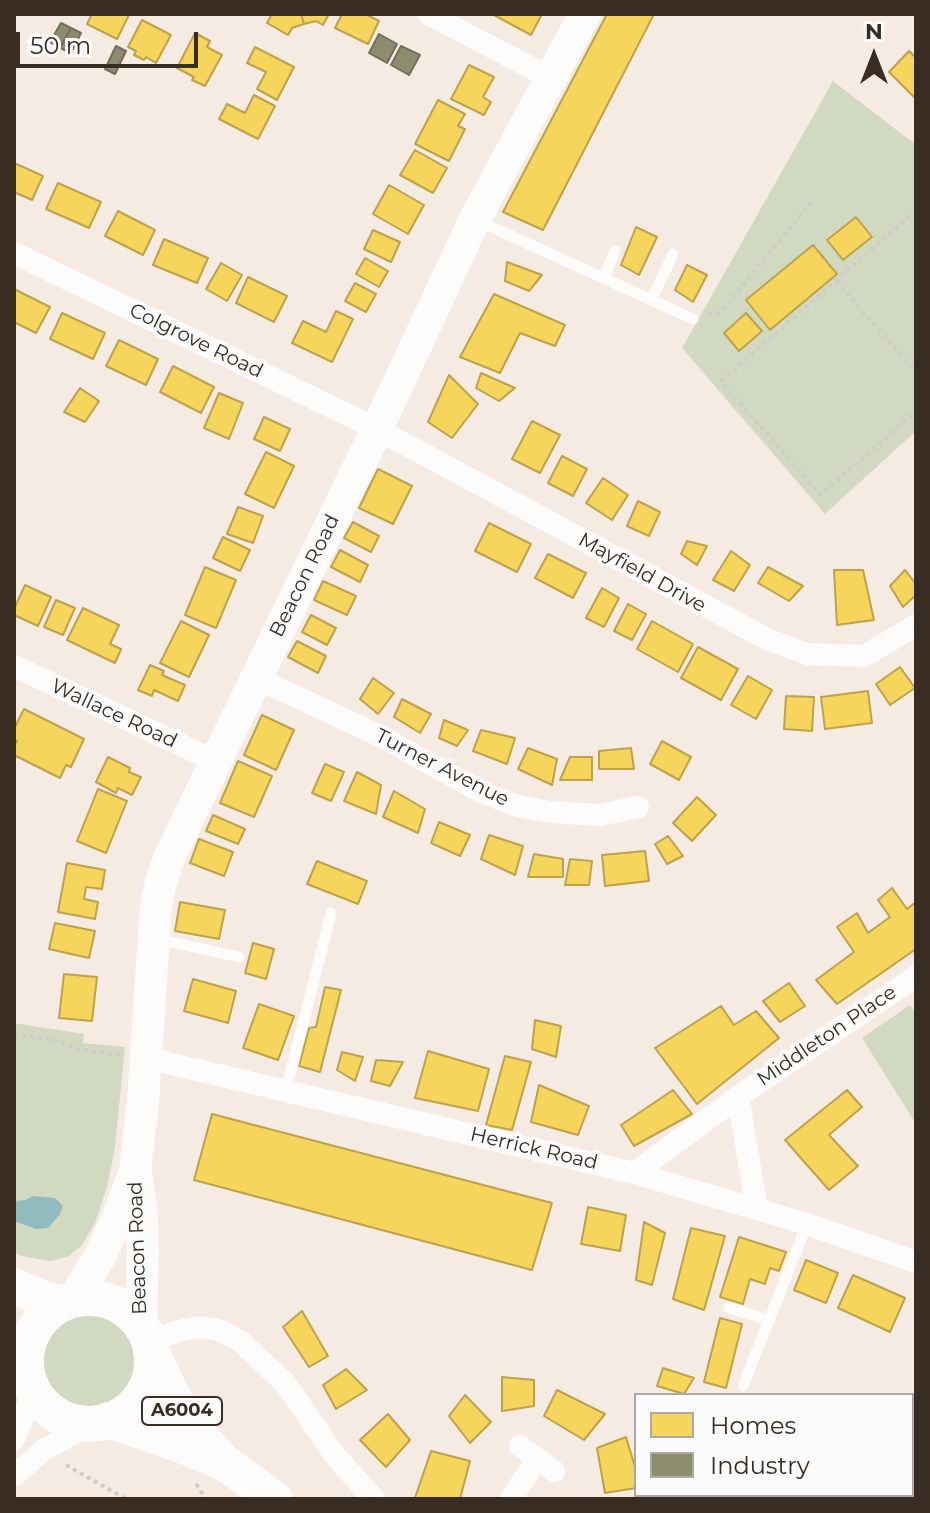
<!DOCTYPE html>
<style>
body{margin:0}
#map{position:relative;width:930px;height:1513px;overflow:hidden;background:#f5ebe3;font-family:Montserrat,sans-serif}
canvas{display:block}
.frame{position:absolute;inset:0;border:16px solid #382c23;pointer-events:none}
.legend{position:absolute;left:634px;top:1393px;width:280px;height:104px;box-sizing:border-box;background:#fbfbfb;border:2px solid #ada8a5;margin:0;padding:10px 14px;list-style:none;font-size:24px;color:#382c23}
.legend li{display:flex;align-items:center;gap:16px;height:40px}
.legend b{width:40px;border:2px solid #ada8a5}
.north{position:absolute;left:834px;top:16px;width:80px;height:80px;-webkit-text-stroke:6px #fbfbfb;paint-order:stroke;rotate:0deg;font-size:22px;font-weight:700;line-height:32px;text-align:center;color:#382c23}
.north::after{content:'';display:block;margin:auto;width:28px;height:36px;background:#382c23;clip-path:polygon(50% 0,100% 100%,50% 72%,0 100%)}
.scale{position:absolute;left:16px;top:32px;width:182px;height:36px;box-sizing:border-box;border:4px solid #382c23;border-top:0;padding-left:10px;font-size:24px;line-height:28px;white-space:nowrap;color:#382c23;-webkit-text-stroke:6px #fbfbfb;paint-order:stroke}
</style>
<div id="map">
<canvas width="930" height="1513"></canvas>
<div class="frame"></div>
<ul class="legend">
<li><b style="height:22px;background:#f6d55c"></b>Homes</li>
<li><b style="height:22px;background:#8c8c6e"></b>Industry</li>
</ul>
<div class="north">N</div>
<div class="scale">50 m</div>
</div>
<script>
const ctx = document.querySelector('canvas').getContext('2d');
ctx.lineJoin = 'round';
function paint(path, color) { ctx.fillStyle = color; ctx.fill(path, 'evenodd'); }
const shape = rows => new Path2D(rows.map(r => 'M' + r).join(''));
function strokePath(path, color, width, dash) { ctx.strokeStyle = color; ctx.lineWidth = width; ctx.lineCap = dash ? 'butt' : 'round'; ctx.setLineDash(dash || []); ctx.stroke(path); }
function label(font, color, halo, rows, align = 'center') {
  ctx.font = font + ' Montserrat,sans-serif'; ctx.lineWidth = 8; ctx.setLineDash([]); ctx.textBaseline = 'middle'; ctx.strokeStyle = halo; ctx.fillStyle = color; for (const [text, x, y, turn = 0] of rows) {
    ctx.save(); ctx.translate(x, y); ctx.rotate((+turn || 0) * Math.PI / 180); ctx.textAlign = isNaN(turn) ? turn : align; if (halo) ctx.strokeText(text, 0, 0); ctx.fillText(text, 0, 0); ctx.restore();
  }
}
paint(shape([
 [833,81,916,145,916,431,825,514,682,348],
 [910,1005,916,1013,916,1124,862,1038],
 [14,1023,84,1034,83,1043,125,1047,115,1147,107,1187,95,1223,82,1245,69,1256,51,1261,21,1256,14,1252],
 '43 1360a46 46 0 1 1 92 0a46 46 0 1 1-92 0Z'
]), '#d1dac0');
paint(shape([
 [33,1196,55,1198,63,1206,60,1214,48,1228,36,1229,14,1221,14,1201,26,1200]
]), '#92bbbe');
const homes = shape([
 [92,14,128,14,129,15,117,39,87,24,92,14],
 [272,14,301,14,304,24,292,28,288,35,267,23,272,14],
 [301,14,329,14,323,25,316,21,304,24,301,14],
 [342,14,365,14,379,21,368,44,335,28,342,14],
 [492,14,542,14,531,35,492,14],
 [607,14,654,14,543,230,503,212,607,14],
 [142,20,171,35,156,63,146,57,144,60,134,55,136,51,128,47,142,20],
 [195,33,210,41,207,47,222,55,205,86,192,80,194,77,177,68,195,33],
 [255,47,294,67,277,100,257,89,266,72,247,63,255,47],
 [909,51,916,58,916,99,889,72,909,51],
 [469,65,494,77,483,97,491,102,484,115,451,99,469,65],
 [254,95,275,106,258,139,219,119,227,104,245,113,254,95],
 [438,100,465,114,458,126,465,129,449,161,415,144,438,100],
 [415,150,447,168,433,193,400,175,415,150],
 [14,163,43,176,32,200,14,192,14,163],
 [58,183,101,202,89,228,46,209,58,183],
 [389,185,424,205,408,234,373,214,389,185],
 [118,211,155,230,143,255,105,236,118,211],
 [856,217,872,237,843,260,827,240,856,217],
 [636,227,657,237,639,275,621,265,636,227],
 [373,230,400,242,391,262,364,249,373,230],
 [164,239,208,258,197,283,153,265,164,239],
 [813,245,837,274,770,330,746,300,813,245],
 [365,258,388,271,379,287,356,274,365,258],
 [507,262,542,275,529,291,505,281,507,262],
 [221,263,242,275,227,301,206,289,221,263],
 [687,265,707,275,693,302,675,290,687,265],
 [248,277,287,296,274,322,236,303,248,277],
 [355,283,376,294,366,312,345,301,355,283],
 [14,289,50,307,36,333,14,322,14,289],
 [494,294,565,325,555,346,520,333,500,373,460,357,494,294],
 [336,311,353,319,332,362,292,343,303,321,326,332,336,311],
 [62,313,105,333,93,359,50,339,62,313],
 [746,313,762,331,739,351,724,333,746,313],
 [119,340,158,359,146,385,106,366,119,340],
 [173,366,214,387,201,413,160,392,173,366],
 [481,373,515,388,499,401,476,388,481,373],
 [449,375,478,404,452,438,428,422,449,375],
 [80,388,99,401,85,422,64,412,80,388],
 [219,393,243,403,229,439,204,428,219,393],
 [264,417,290,429,280,451,254,439,264,417],
 [532,421,560,435,540,473,512,459,532,421],
 [266,452,294,466,274,508,245,494,266,452],
 [562,456,587,469,573,496,548,483,562,456],
 [378,469,412,486,393,524,359,508,378,469],
 [603,478,628,495,612,520,586,503,603,478],
 [638,501,660,512,649,536,627,526,638,501],
 [238,507,263,516,253,543,227,534,238,507],
 [353,522,379,536,371,552,344,538,353,522],
 [489,523,531,544,517,572,475,551,489,523],
 [223,537,250,550,240,571,213,558,223,537],
 [687,541,707,546,697,565,681,554,687,541],
 [340,550,368,565,360,582,331,567,340,550],
 [731,551,750,565,734,591,713,580,731,551],
 [548,554,586,573,573,598,535,578,548,554],
 [205,567,236,580,216,628,185,615,205,567],
 [768,567,803,586,789,601,758,583,768,567],
 [834,570,863,570,874,620,837,625,834,570],
 [905,570,916,584,916,595,903,607,890,586,905,570],
 [323,581,356,596,347,615,314,600,323,581],
 [25,585,51,597,38,626,14,615,14,609,25,585],
 [602,588,619,598,604,627,586,618,602,588],
 [56,600,75,608,63,635,44,627,56,600],
 [628,604,646,614,632,640,614,631,628,604],
 [83,608,119,625,110,644,121,649,115,663,67,640,83,608],
 [311,615,336,628,327,645,302,632,311,615],
 [181,621,209,635,189,677,160,663,181,621],
 [652,621,693,644,678,672,637,649,652,621],
 [297,641,326,656,318,673,288,657,297,641],
 [698,647,738,669,721,700,681,678,698,647],
 [150,665,164,671,162,675,185,685,178,701,154,690,152,696,138,690,150,665],
 [900,667,915,688,890,705,876,684,900,667],
 [748,676,772,690,756,719,731,705,748,676],
 [373,678,394,693,378,714,360,699,373,678],
 [868,691,872,723,825,729,821,697,868,691],
 [786,696,814,697,812,731,784,729,786,696],
 [402,699,431,714,420,733,394,717,402,699],
 [24,709,84,739,71,767,66,765,60,778,14,755,14,746,17,741,14,740,14,729,24,709],
 [262,715,294,730,276,770,244,755,262,715],
 [444,720,468,730,457,746,439,738,444,720],
 [481,730,515,738,507,764,473,751,481,730],
 [662,741,691,757,679,780,650,764,662,741],
 [528,748,557,759,552,785,518,769,528,748],
 [631,748,634,769,599,769,599,751,631,748],
 [108,757,130,768,129,772,141,777,132,795,118,788,116,793,96,782,108,757],
 [570,757,592,757,592,780,560,780,570,757],
 [238,761,272,776,254,817,220,803,238,761],
 [325,764,344,772,331,801,312,793,325,764],
 [357,772,381,785,376,814,344,801,357,772],
 [98,789,127,801,106,853,77,841,98,789],
 [394,791,425,809,418,833,383,817,394,791],
 [697,797,716,815,692,841,673,823,697,797],
 [213,815,245,829,238,844,206,831,213,815],
 [439,822,470,835,460,856,431,843,439,822],
 [489,835,523,846,515,875,481,859,489,835],
 [668,836,683,856,667,864,655,844,668,836],
 [199,839,233,852,224,876,190,863,199,839],
 [645,851,649,881,605,886,602,855,645,851],
 [534,854,563,859,563,877,528,877,534,854],
 [570,859,592,861,589,885,565,885,570,859],
 [317,861,367,881,358,904,307,884,317,861],
 [67,863,105,870,102,889,86,887,84,899,98,902,95,919,58,912,67,863],
 [892,888,907,909,916,902,916,949,837,1004,816,980,854,952,837,927,857,913,868,933,890,917,878,900,892,888],
 [180,902,225,910,219,939,175,931,180,902],
 [55,923,95,931,89,958,49,949,55,923],
 [253,943,274,949,266,979,245,973,253,943],
 [64,974,97,977,92,1021,59,1018,64,974],
 [193,979,236,991,228,1023,184,1011,193,979],
 [789,983,805,1006,780,1022,763,1001,789,983],
 [325,987,341,990,320,1072,299,1066,309,1028,316,1027,325,987],
 [259,1004,294,1016,278,1060,243,1048,259,1004],
 [721,1006,734,1025,756,1011,779,1038,697,1104,655,1048,721,1006],
 [535,1020,561,1026,556,1057,532,1049,535,1020],
 [428,1051,489,1069,478,1111,415,1098,428,1051],
 [342,1052,363,1057,355,1081,337,1070,342,1052],
 [505,1056,531,1062,512,1130,486,1125,505,1056],
 [376,1060,403,1062,390,1086,371,1081,376,1060],
 [539,1085,589,1106,578,1135,531,1122,539,1085],
 [673,1090,692,1114,634,1146,621,1125,673,1090],
 [847,1090,862,1107,829,1135,858,1166,829,1190,785,1140,847,1090],
 [212,1114,552,1203,532,1270,194,1180,212,1114],
 [588,1207,626,1215,620,1251,581,1244,588,1207],
 [644,1222,665,1233,652,1285,636,1280,644,1222],
 [691,1228,725,1236,704,1310,673,1299,691,1228],
 [739,1237,786,1252,779,1271,770,1268,765,1284,750,1279,743,1304,720,1297,739,1237],
 [806,1260,838,1273,826,1303,794,1290,806,1260],
 [853,1275,905,1298,890,1332,838,1308,853,1275],
 [302,1311,328,1356,309,1367,283,1327,302,1311],
 [720,1318,742,1324,726,1388,704,1382,720,1318],
 [663,1368,694,1378,684,1394,657,1386,663,1368],
 [346,1369,367,1390,336,1409,323,1385,346,1369],
 [502,1377,534,1380,534,1406,502,1411,502,1377],
 [557,1390,605,1414,584,1440,544,1416,557,1390],
 [465,1395,491,1422,470,1443,449,1416,465,1395],
 [388,1414,410,1440,386,1467,360,1440,388,1414],
 [626,1437,636,1470,636,1488,605,1493,597,1448,626,1437],
 [431,1451,470,1461,460,1499,415,1498,431,1451],
 [796,1495,842,1495,847,1498,794,1499,796,1495]
]);
paint(homes, '#f6d55c');
strokePath(homes, '#bda24b', 2);
const industry = shape([
 [61,23,71,28,60,48,50,42,61,23],
 [71,28,81,33,71,53,60,48,71,28],
 [379,34,397,44,387,63,369,53,379,34],
 [116,46,126,51,115,74,105,69,116,46],
 [401,46,420,55,409,75,391,65,401,46]
]);
paint(industry, '#8c8c6e');
strokePath(industry, '#736f58', 2);
strokePath(shape([
 [916,210,721,382,821,495,916,411],
 [836,281,916,372],
 [708,315,721,312,812,201],
 [14,1034,55,1040,81,1050,120,1055],
 [66,1465,126,1499],
 [196,1484,206,1499]
]), '#d0ccc9', 4, [4, 4]);
strokePath(shape([
 [476,220,693,319],
 [604,277,615,251],
 [652,299,673,254],
 [157,939,239,957],
 [286,1091,331,913],
 [729,1308,768,1320],
 [743,1386,807,1224]
]), '#fefcfb', 11);
strokePath(shape([
 [428,14,551,78],
 [14,253,377,429,767,639,807,654,864,656,916,625],
 [14,666,215,761],
 [256,678,380,736,481,792,518,806,550,812,600,815,638,807],
 [146,1058,634,1173,807,1224,916,1262],
 [738,1097,757,1209],
 [634,1173,738,1097,916,976],
 [149,1342,178,1331,200,1327,219,1330,240,1341,285,1383,336,1457,374,1499],
 [14,1440,34,1390],
 [520,1446,554,1471],
 [14,1476,45,1449,91,1424],
 [511,1499,537,1459]
]), '#fefcfb', 22);
strokePath(shape([
 [136,1174,141,1207,143,1249,141,1325],
 [73,1300,99,1258,116,1221,135,1171,143,1102,156,905,161,882,170,856,377,429,475,219,585,14]
]), '#fefcfb', 32);
strokePath(shape([
 [14,1286,43,1299,62,1304],
 '26 1361a63 63 0 1 1 126 0a63 63 0 1 1-126 0Z',
 [151,1351,173,1397,191,1426,221,1459],
 [109,1420,181,1445,225,1463,275,1499]
]), '#fefcfb', 36);
for (const [x, y, w] of [
 [182,1411,80]
]) { const box = new Path2D(); box.roundRect(x - w / 2, y - 14, w, 28, 6); ctx.fillStyle = '#fbfbfb'; ctx.fill(box); strokePath(box, '#382c23', 2); }
label('bold 18px', '#382c23', null, [
 ["A6004",182,1411]
]);
label('20px', '#382c23', '#fbfbfb', [
 ["Colgrove Road",196,341,26],
 ["Mayfield Drive",642,573,29],
 ["Beacon Road",305,576,-64],
 ["Wallace Road",114,714,25],
 ["Turner Avenue",442,768,27],
 ["Middleton Place",827,1036,-34],
 ["Herrick Road",534,1149,13],
 ["Beacon Road",138,1248,-92]
]);
</script>
